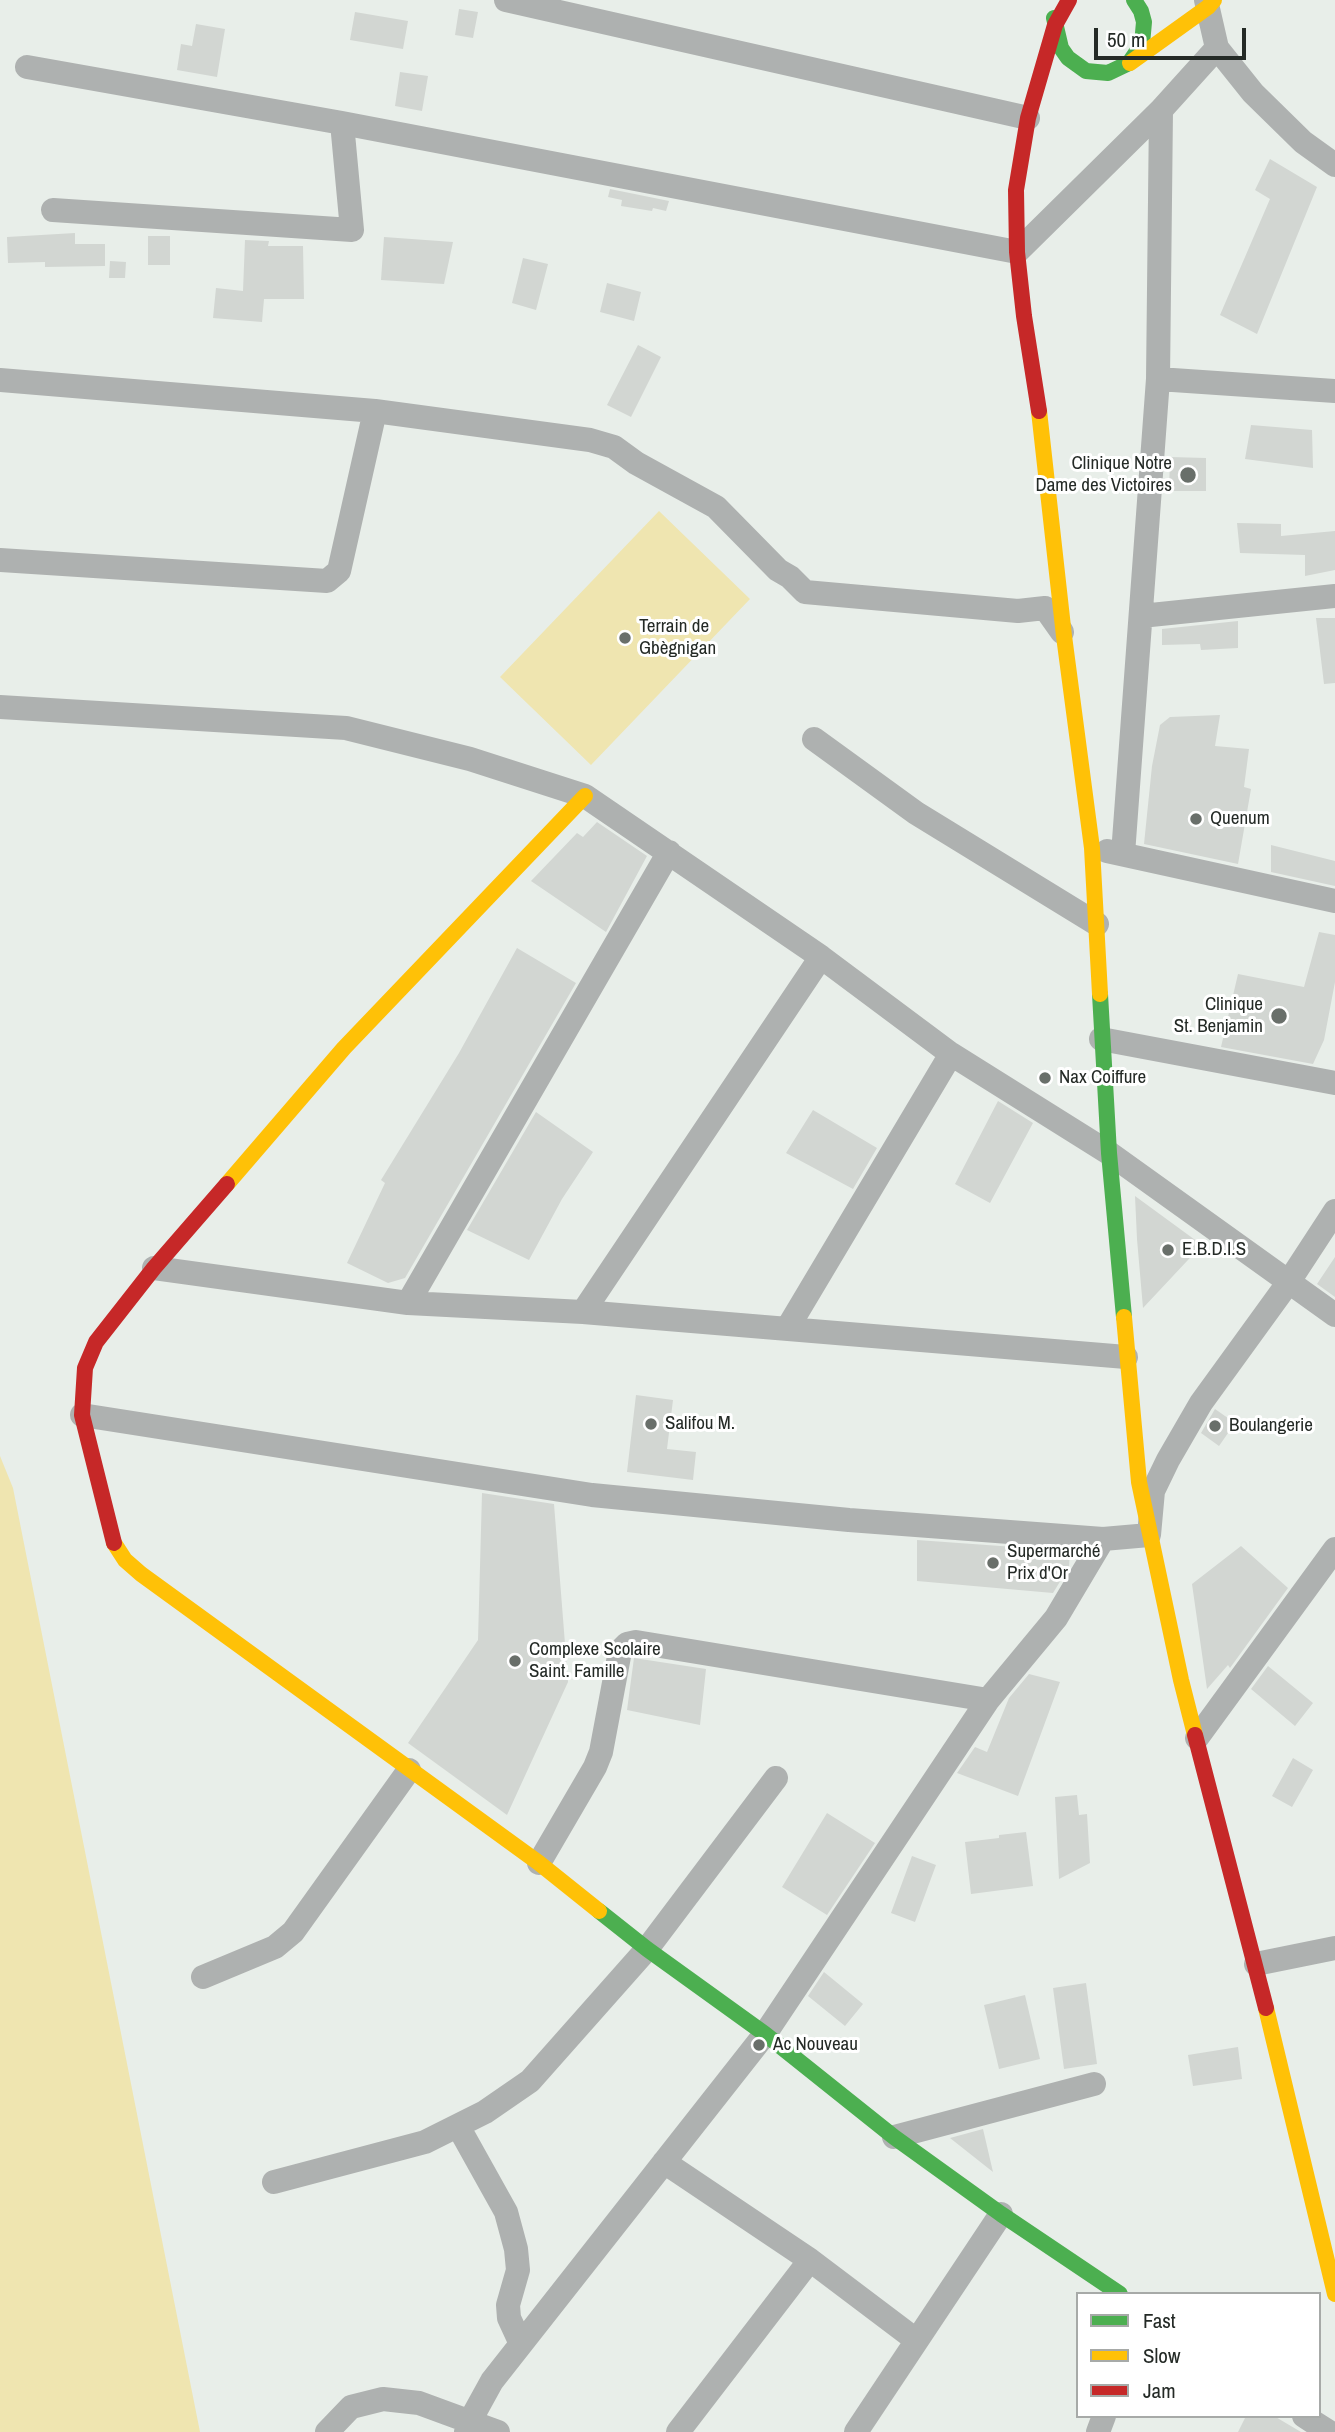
<!DOCTYPE html>
<meta charset="utf-8">
<style>
body{margin:0}
#map{position:relative;width:1335px;height:2432px;overflow:hidden;background:#e8eee9;font-family:"Archivo Narrow",sans-serif}
canvas{display:block}
.legend{position:absolute;left:1076px;top:2292px;width:245px;height:126px;box-sizing:border-box;background:#fff;border:2px solid #a7aaa8;margin:0;padding:9px 12px;list-style:none;font-size:21px;color:#242a26}
.legend li{display:flex;align-items:center;gap:14px;height:35px}
.legend b{width:35px;border:2px solid #a7aaa8}
.scale{position:absolute;left:1094px;top:28px;width:152px;height:32px;box-sizing:border-box;border:4px solid #242a26;border-top:0;padding-left:9px;font-size:21px;line-height:24px;white-space:nowrap;color:#242a26;-webkit-text-stroke:5px #fff;paint-order:stroke}
</style>
<div id="map">
<canvas width="1335" height="2432"></canvas>
<ul class="legend">
<li><b style="height:9px;background:#4caf50"></b>Fast</li>
<li><b style="height:9px;background:#ffc107"></b>Slow</li>
<li><b style="height:9px;background:#c62828"></b>Jam</li>
</ul>
<div class="scale">50 m</div>
</div>
<script>
const ctx = document.querySelector('canvas').getContext('2d');
ctx.lineJoin = 'round';
function paint(path, color) { ctx.fillStyle = color; ctx.fill(path, 'evenodd'); }
const shape = rows => new Path2D(rows.map(r => 'M' + r).join(''));
function strokePath(path, color, width, dash) { ctx.strokeStyle = color; ctx.lineWidth = width; ctx.lineCap = dash ? 'butt' : 'round'; ctx.setLineDash(dash || []); ctx.stroke(path); }
function label(font, color, halo, rows, align = 'center') {
  ctx.font = font + ' "Archivo Narrow",sans-serif'; ctx.lineWidth = 6; ctx.setLineDash([]); ctx.textBaseline = 'middle'; ctx.strokeStyle = halo; ctx.fillStyle = color; for (const [text, x, y, turn = 0] of rows) {
    ctx.save(); ctx.translate(x, y); ctx.rotate((+turn || 0) * Math.PI / 180); ctx.textAlign = isNaN(turn) ? turn : align; if (halo) ctx.strokeText(text, 0, 0); ctx.fillText(text, 0, 0); ctx.restore();
  }
}
paint(shape([
 [659,511,750,599,591,765,500,677],
 [0,1456,13,1488,200,2432,0,2432]
]), '#efe5b0');
paint(shape([
 [459,9,478,12,473,38,455,35],
 [355,12,408,21,403,49,350,40],
 [196,24,225,29,217,77,177,70,181,44,192,46],
 [400,72,428,76,422,111,395,106],
 [1270,159,1317,187,1257,334,1220,315,1270,199,1255,190],
 [610,189,669,201,666,211,653,208,652,211,621,206,622,200,608,197],
 [75,233,75,244,105,244,105,266,45,267,45,262,8,263,7,237],
 [148,236,170,236,170,265,148,265],
 [384,237,453,242,444,284,381,280],
 [245,240,269,241,268,246,303,246,304,299,264,299,262,322,213,318,216,288,243,291],
 [523,258,548,264,536,310,512,303],
 [110,261,126,262,125,278,109,278],
 [607,283,641,292,634,321,600,312],
 [638,345,661,357,631,417,607,405],
 [1251,425,1312,430,1313,468,1245,459],
 [1170,457,1206,458,1206,491,1169,491],
 [1237,523,1281,524,1281,536,1335,531,1335,570,1305,576,1305,555,1240,553],
 [1316,618,1335,618,1335,683,1324,684],
 [1238,621,1238,648,1201,650,1200,644,1162,645,1162,629],
 [1220,715,1215,746,1249,749,1244,787,1251,789,1238,864,1144,844,1152,766,1160,725,1170,717],
 [597,822,647,856,606,932,531,881,577,833,583,837],
 [1271,845,1335,861,1335,886,1271,872],
 [1319,932,1335,935,1335,982,1324,1040,1313,1064,1221,1047,1238,974,1304,987],
 [517,948,576,983,405,1278,388,1283,347,1263,385,1183,381,1180,459,1053],
 [998,1101,1033,1123,990,1203,955,1184],
 [813,1110,877,1148,853,1189,786,1153],
 [536,1112,593,1152,562,1199,529,1260,467,1230],
 [1135,1196,1202,1245,1143,1308,1137,1239],
 [1335,1257,1335,1297,1317,1284],
 [636,1395,673,1400,667,1449,696,1452,693,1480,627,1472],
 [1215,1409,1235,1423,1219,1446,1201,1433],
 [482,1493,554,1504,568,1682,507,1815,408,1743,478,1640],
 [917,1540,1070,1551,1069,1567,1053,1593,917,1581],
 [1241,1546,1288,1588,1230,1668,1228,1665,1207,1689,1192,1584],
 [634,1658,706,1669,700,1725,627,1710],
 [1268,1666,1313,1703,1295,1726,1251,1689],
 [1029,1674,1060,1682,1018,1796,957,1773,975,1747,987,1752,1009,1698],
 [1293,1758,1313,1770,1292,1807,1272,1796],
 [1077,1795,1079,1815,1087,1814,1090,1863,1059,1879,1055,1797],
 [827,1813,875,1843,827,1915,782,1887],
 [1026,1832,1033,1886,971,1894,965,1842,999,1838,999,1835],
 [912,1856,936,1865,915,1922,891,1913],
 [824,1972,863,2004,845,2026,808,1996],
 [1086,1983,1097,2064,1064,2069,1053,1988],
 [1025,1995,1040,2059,999,2069,984,2005],
 [1238,2047,1242,2079,1193,2086,1188,2055],
 [983,2129,993,2172,950,2138],
 [1246,2416,1274,2416,1301,2432,1238,2432]
]), '#d2d6d2');
strokePath(shape([
 [506,0,1028,118],
 [1206,0,1217,48,1253,93,1303,142,1335,165],
 [27,67,342,123,1017,252,1161,110,1217,48],
 [53,210,352,230,342,123],
 [1158,379,1335,391],
 [0,380,375,411,590,440,614,447,636,463,716,507,778,570,790,577,805,592,1018,611,1045,608,1062,632],
 [0,560,327,581,339,571,375,411],
 [1141,616,1335,596],
 [0,707,346,728,470,759,585,796,821,957,951,1054,1109,1153,1335,1315],
 [814,739,916,813,1097,924],
 [1107,851,1335,901],
 [1123,854,1158,379,1161,110],
 [1101,1039,1335,1083],
 [154,1268,408,1303,583,1312,1126,1357],
 [408,1303,669,852],
 [583,1312,821,957],
 [787,1329,951,1054],
 [82,1415,592,1495,849,1520,1103,1539,1149,1535,1153,1491,1168,1460,1201,1403,1288,1283,1335,1211],
 [1197,1738,1335,1549],
 [539,1863,595,1767,601,1752,620,1651,627,1644,636,1642,988,1700],
 [1256,1964,1335,1948],
 [203,1977,275,1947,293,1932,409,1770],
 [458,2126,506,2212,516,2249,518,2270,508,2305,509,2318,521,2344],
 [894,2137,1094,2084],
 [664,2162,810,2260,916,2340],
 [274,2182,425,2142,485,2112,530,2081,647,1949,776,1778],
 [1304,2416,1329,2432],
 [327,2432,351,2407,383,2399,419,2403,498,2432],
 [466,2432,470,2421,492,2381,765,2034,988,1700,1056,1618,1103,1539],
 [678,2432,810,2260],
 [856,2432,1001,2214],
 [1098,2432,1104,2416]
]), '#aeb1b0', 24);
strokePath(shape([
 [1054,18,1061,48,1068,58,1086,71,1108,73,1129,63,1142,44,1144,22,1141,11,1134,0],
 [1100,994,1109,1153,1124,1317],
 [599,1911,647,1949,765,2034,894,2137,1001,2214,1120,2294]
]), '#4caf50', 16);
strokePath(shape([
 [1130,63,1208,7,1214,0],
 [1039,411,1064,636,1092,848,1100,994],
 [227,1184,344,1048,585,796],
 [1124,1317,1139,1482,1181,1680,1195,1735],
 [114,1543,125,1560,141,1574,539,1863,599,1911],
 [1266,2008,1335,2294]
]), '#ffc107', 16);
strokePath(shape([
 [1039,411,1024,316,1017,252,1016,190,1028,118,1055,25,1069,0],
 [114,1543,82,1415,85,1368,96,1342,154,1268,227,1184],
 [1195,1735,1266,2008]
]), '#c62828', 16);
for (const [x, y, r, color] of [
 [1188,475,9,"#696f6a"],
 [625,638,7,"#696f6a"],
 [1196,819,7,"#696f6a"],
 [1279,1016,9,"#696f6a"],
 [1045,1078,7,"#696f6a"],
 [1168,1250,7,"#696f6a"],
 [651,1424,7,"#696f6a"],
 [1215,1426,7,"#696f6a"],
 [993,1563,7,"#696f6a"],
 [515,1661,7,"#696f6a"],
 [759,2045,7,"#696f6a"]
]) { const dot = new Path2D(); dot.arc(x, y, r, 0, 2 * Math.PI); ctx.fillStyle = color; ctx.fill(dot); strokePath(dot, '#fff', 2.5); }
label('19px', '#242a26', '#fff', [
 ["Clinique Notre",1172,464,"right"],
 ["Dame des Victoires",1172,486,"right"],
 ["Terrain de",639,627],
 ["Gbègnigan",639,649],
 ["Quenum",1210,819],
 ["Clinique",1263,1005,"right"],
 ["St. Benjamin",1263,1027,"right"],
 ["Nax Coiffure",1059,1078],
 ["E.B.D.I.S",1182,1250],
 ["Salifou M.",665,1424],
 ["Boulangerie",1229,1426],
 ["Supermarché",1007,1552],
 ["Prix d'Or",1007,1574],
 ["Complexe Scolaire",529,1650],
 ["Saint. Famille",529,1672],
 ["Ac Nouveau",773,2045]
], 'left');
</script>
